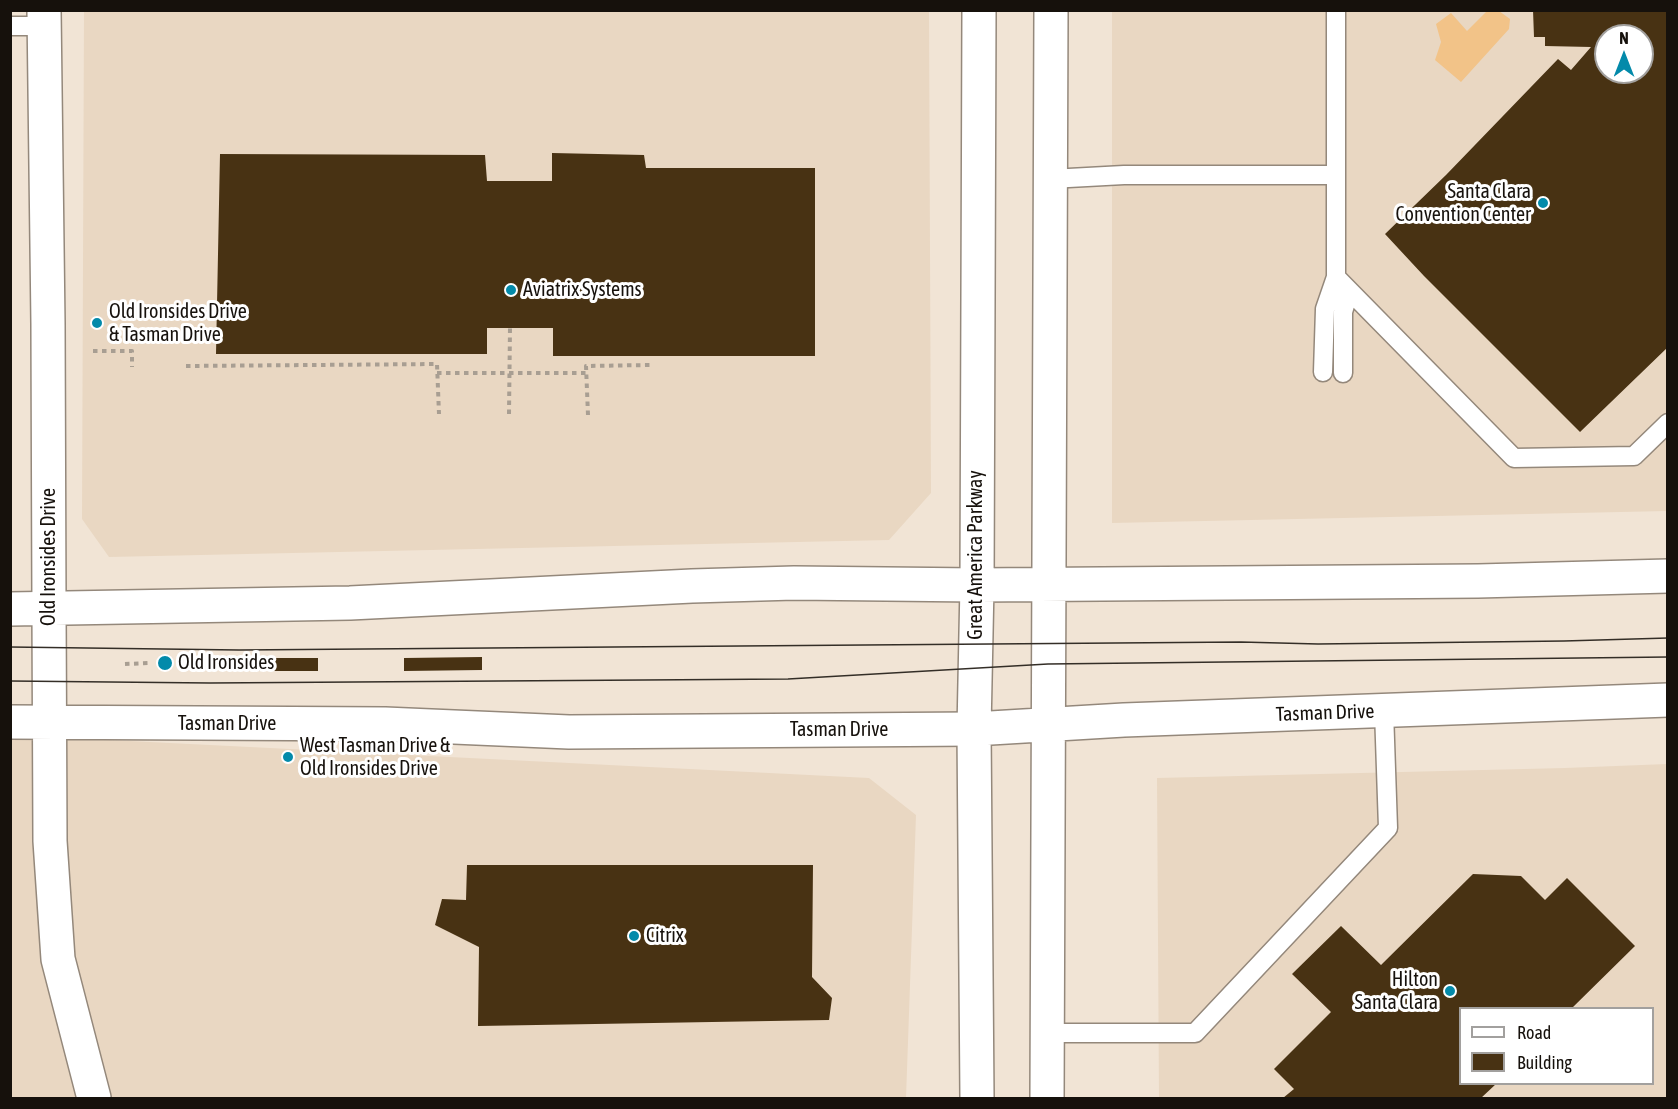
<!DOCTYPE html>
<style>
body{margin:0}
#map{position:relative;width:1678px;height:1109px;overflow:hidden;background:#f1e4d5;font-family:"Asap Condensed",sans-serif}
canvas{display:block}
.frame{position:absolute;inset:0;border:12px solid #16110c;pointer-events:none}
.legend{position:absolute;left:1459px;top:1007px;width:195px;height:78px;box-sizing:border-box;background:#fff;border:2px solid #a2a09e;margin:0;padding:8px 10px;list-style:none;font-size:18px;color:#16110c}
.legend li{display:flex;align-items:center;gap:12px;height:30px}
.legend b{width:30px;border:2px solid #a2a09e}
.north{position:absolute;left:1594px;top:24px;width:60px;height:60px;box-sizing:border-box;background:#fff;border:2px solid #a2a09e;border-radius:50%;rotate:0deg;font-size:16px;font-weight:700;line-height:24px;text-align:center;color:#16110c}
.north::after{content:'';display:block;margin:auto;width:21px;height:27px;background:#038aaa;clip-path:polygon(50% 0,100% 100%,50% 72%,0 100%)}
</style>
<div id="map">
<canvas width="1678" height="1109"></canvas>
<div class="frame"></div>
<ul class="legend">
<li><b style="height:8px;background:#fff"></b>Road</li>
<li><b style="height:16px;background:#483213"></b>Building</li>
</ul>
<div class="north">N</div>
</div>
<script>
const ctx = document.querySelector('canvas').getContext('2d');
ctx.lineJoin = 'round';
function paint(path, color) { ctx.fillStyle = color; ctx.fill(path, 'evenodd'); }
const shape = rows => new Path2D(rows.map(r => 'M' + r).join(''));
function strokePath(path, color, width, dash) { ctx.strokeStyle = color; ctx.lineWidth = width; ctx.lineCap = dash ? 'butt' : 'round'; ctx.setLineDash(dash || []); ctx.stroke(path); }
function label(font, color, halo, rows, align = 'center') {
  ctx.font = font + ' "Asap Condensed",sans-serif'; ctx.lineWidth = 6; ctx.setLineDash([]); ctx.textBaseline = 'middle'; ctx.strokeStyle = halo; ctx.fillStyle = color; for (const [text, x, y, turn = 0] of rows) {
    ctx.save(); ctx.translate(x, y); ctx.rotate((+turn || 0) * Math.PI / 180); ctx.textAlign = isNaN(turn) ? turn : align; if (halo) ctx.strokeText(text, 0, 0); ctx.fillText(text, 0, 0); ctx.restore();
  }
}
paint(shape([
 [84,11,929,11,931,493,889,540,109,557,82,519],
 [1112,11,1667,11,1667,511,1112,523],
 [1606,36,1642,36,1642,72,1606,72],
 [10,735,869,778,916,815,906,1098,11,1098],
 [1667,764,1667,1098,1159,1098,1157,778,1565,768],
 [1460,1008,1652,1008,1652,1084,1460,1084]
]), '#e9d7c2');
paint(shape([
 [1487,11,1499,11,1510,19,1509,29,1461,82,1435,60,1441,42,1436,24,1451,13,1467,31]
]), '#f2c388');
paint(shape([
 [1533,10,1668,10,1668,347,1580,432,1424,276,1385,234,1446,175,1558,59,1571,70,1591,47,1545,46,1545,37,1534,37],
 [1606,36,1642,36,1642,72,1606,72],
 [552,153,644,155,646,168,815,168,815,356,553,356,553,328,487,328,487,354,216,354,220,154,485,155,487,181,552,181],
 [482,657,482,670,404,671,404,658],
 [239,658,318,658,318,671,239,671],
 [467,865,813,865,812,977,832,998,829,1020,478,1026,479,947,435,925,442,899,466,900],
 [1473,874,1521,876,1545,900,1567,878,1635,946,1572,1008,1460,1008,1460,1084,1496,1084,1481,1098,1283,1098,1294,1089,1274,1069,1331,1012,1292,974,1341,926,1381,965]
]), '#483213');
const lane = shape([
 [10,26,44,26],
 [1050,179,1124,175,1336,175],
 [1336,277,1514,458,1634,456,1668,423],
 [1323,372,1325,309,1336,277,1336,10],
 [1343,373,1343,312,1349,292],
 [1047,1033,1195,1033,1388,828,1384,711]
]);
const street = shape([
 [44,10,48,324,49,608]
]);
const secondary = shape([
 [49,608,50,841,58,959,94,1098],
 [10,609,350,603,692,586,794,583,977,585],
 [10,722,385,724,569,732,974,729]
]);
const primary = shape([
 [977,585,1478,581,1668,576],
 [974,729,1124,720,1668,700],
 [977,1098,974,729,977,585,979,10],
 [1047,1098,1051,10]
]);
strokePath(lane, '#94887b', 21);
strokePath(street, '#94887b', 36);
strokePath(secondary, '#94887b', 36);
strokePath(primary, '#94887b', 36);
strokePath(shape([
 [93,351,132,351,132,367],
 [186,366,437,364,439,414],
 [437,373,587,373],
 [509,414,510,328],
 [588,415,586,366,651,365],
 [125,664,150,663]
]), '#a89e92', 4, [4.5, 4.5]);
strokePath(lane, '#fff', 18);
strokePath(street, '#fff', 33);
strokePath(secondary, '#fff', 33);
strokePath(primary, '#fff', 33);
strokePath(shape([
 [10,647,239,650,1241,642,1318,644,1564,641,1668,638],
 [10,681,210,683,788,679,1048,664,1668,657]
]), '#342e27', 1.5);
for (const [x, y, r, color] of [
 [1543,203,6,"#038aaa"],
 [511,290,6,"#038aaa"],
 [97,323,6,"#038aaa"],
 [165,663,8,"#038aaa"],
 [288,757,6,"#038aaa"],
 [634,936,6,"#038aaa"],
 [1450,991,6,"#038aaa"]
]) { const dot = new Path2D(); dot.arc(x, y, r, 0, 2 * Math.PI); ctx.fillStyle = color; ctx.fill(dot); strokePath(dot, '#fff', 2); }
label('20px', '#16110c', '#fff', [
 ["Santa Clara",1531,192,"right"],
 ["Convention Center",1531,215,"right"],
 ["Aviatrix Systems",523,290],
 ["Old Ironsides Drive",109,312],
 ["& Tasman Drive",109,335],
 ["Old Ironsides",178,663],
 ["West Tasman Drive &",300,746],
 ["Old Ironsides Drive",300,769],
 ["Citrix",646,936],
 ["Hilton",1438,980,"right"],
 ["Santa Clara",1438,1003,"right"]
], 'left');
label('20px', '#16110c', '#fff', [
 ["Great America Parkway",976,555,-90],
 ["Old Ironsides Drive",49,557,-90],
 ["Tasman Drive",1325,713,-2],
 ["Tasman Drive",227,724],
 ["Tasman Drive",839,730]
]);
</script>
